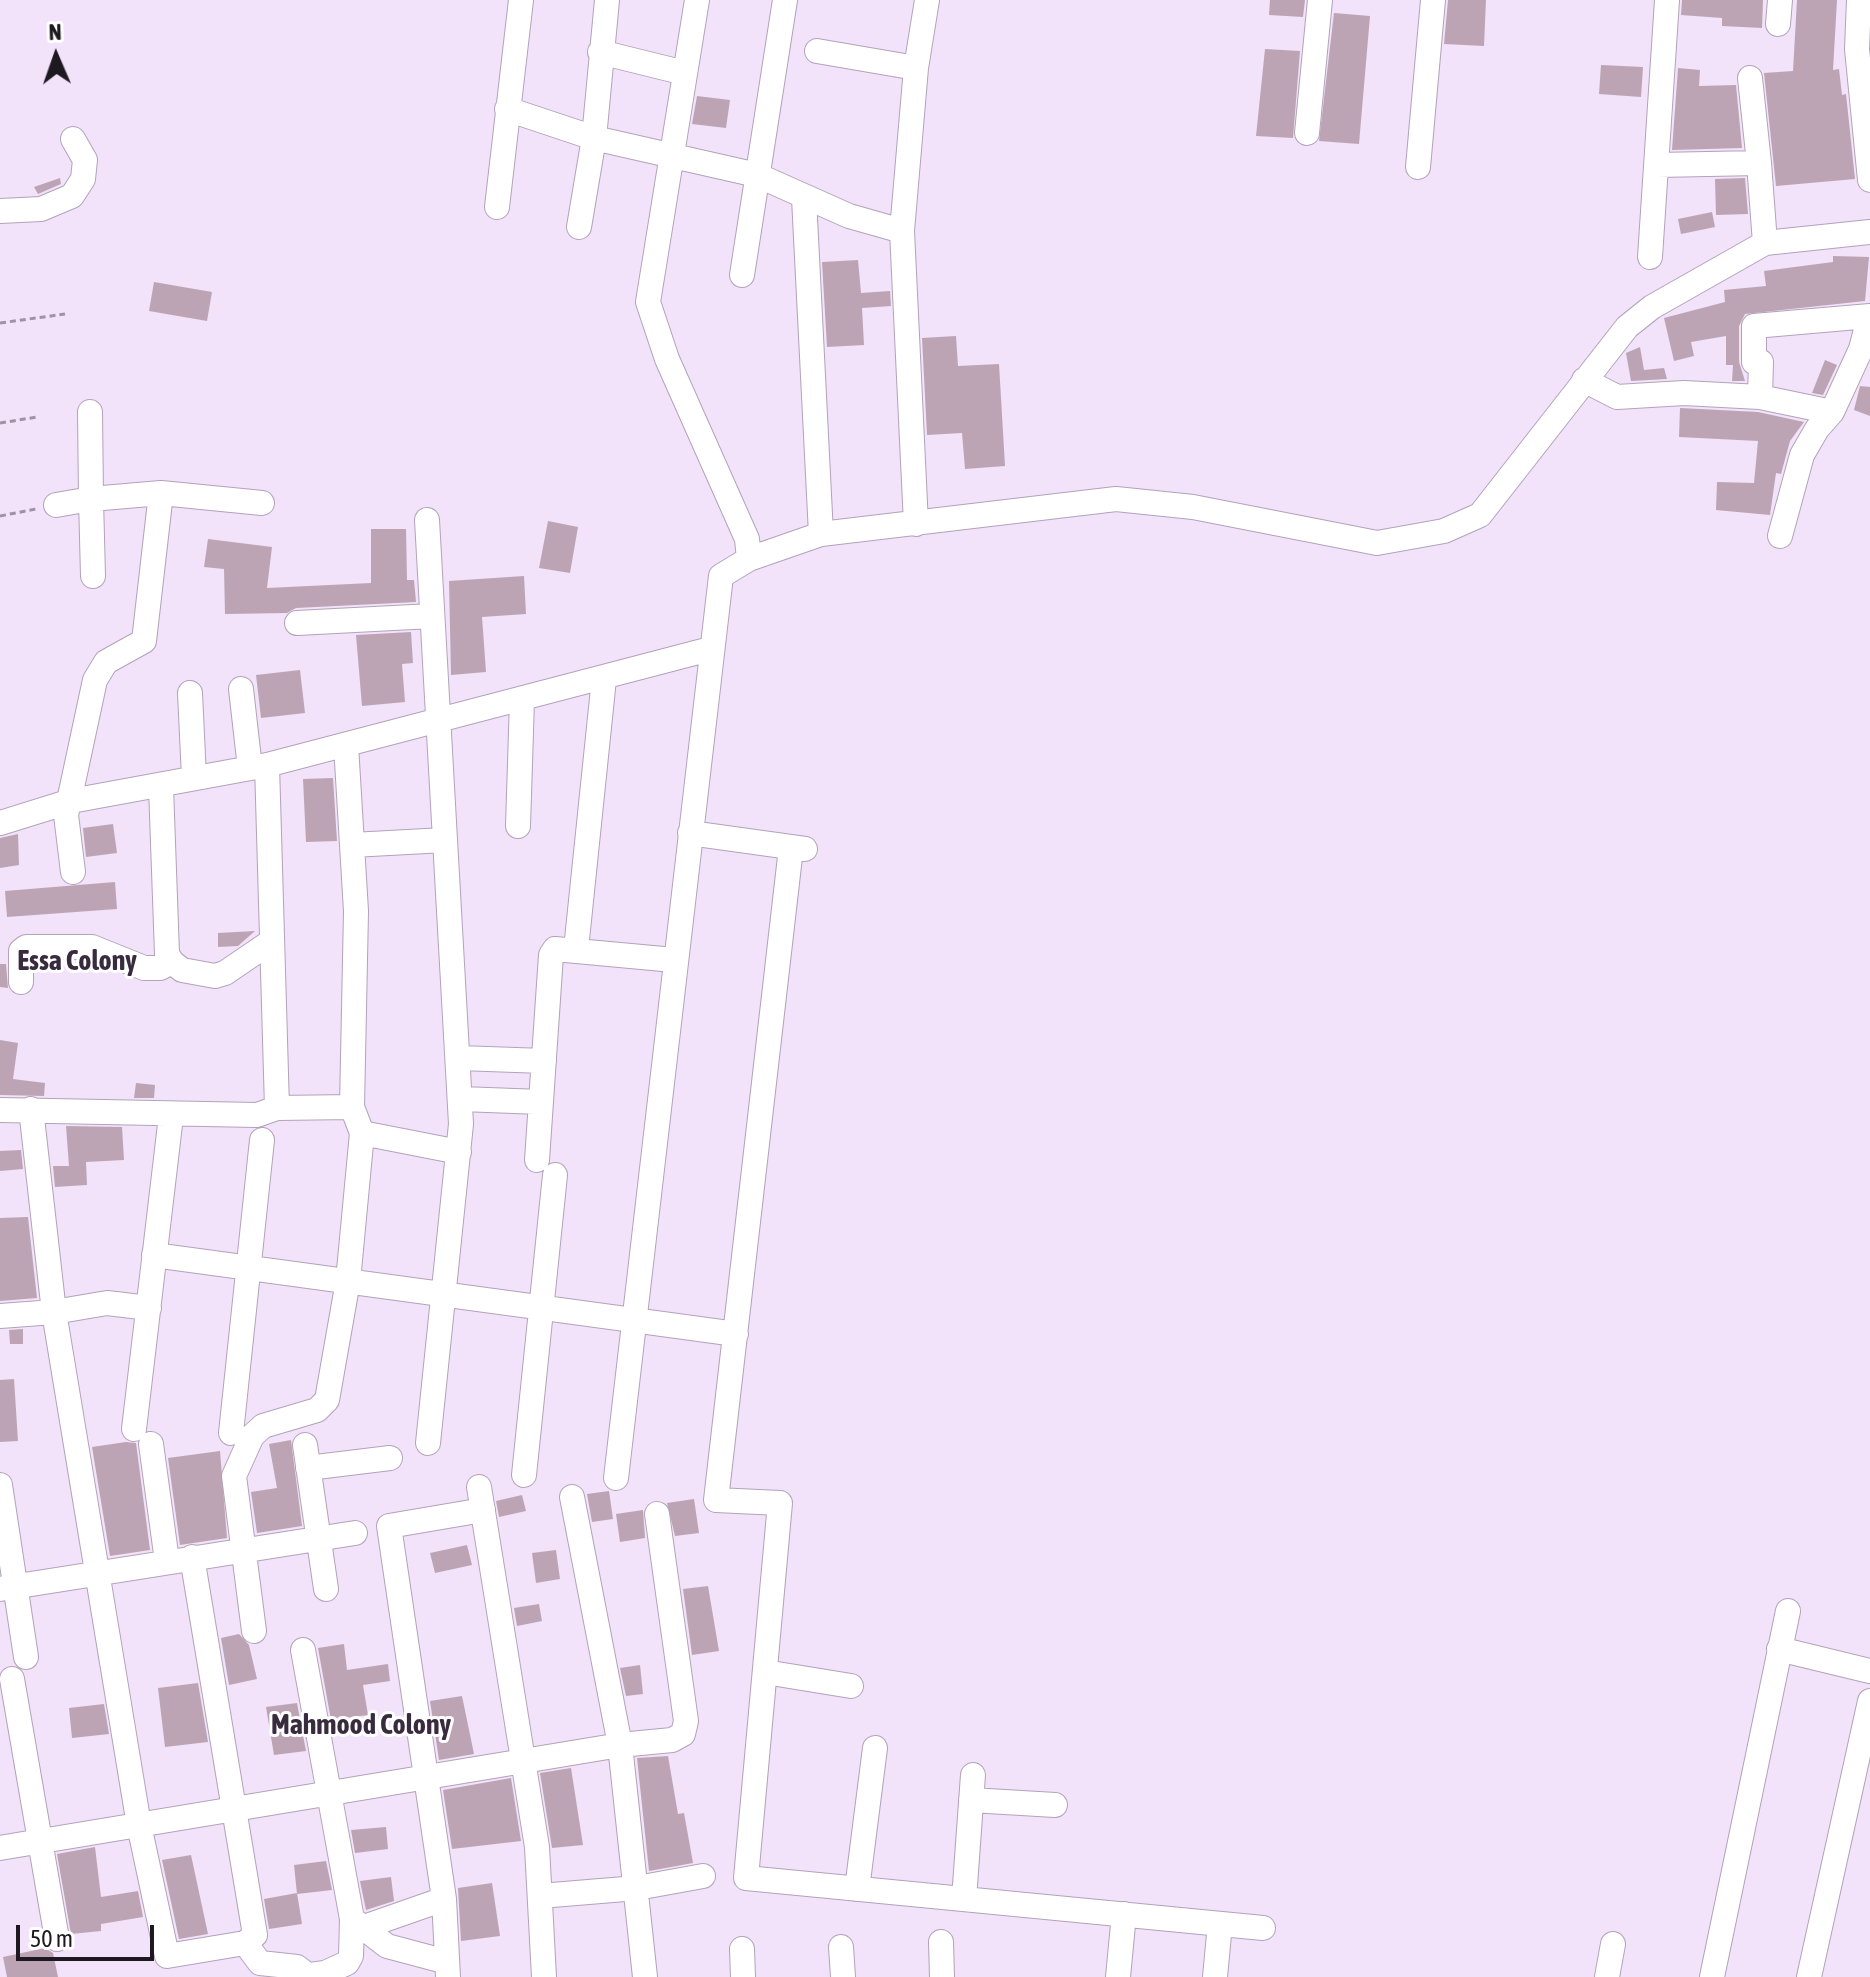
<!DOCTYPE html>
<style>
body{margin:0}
#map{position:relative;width:1870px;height:1977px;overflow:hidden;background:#f2e2fa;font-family:"Asap Condensed",sans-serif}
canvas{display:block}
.north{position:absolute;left:16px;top:16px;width:80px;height:80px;-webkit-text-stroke:6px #fff;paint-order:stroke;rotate:358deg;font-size:22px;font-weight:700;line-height:32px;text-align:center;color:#1e1921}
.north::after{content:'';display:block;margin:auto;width:28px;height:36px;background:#1e1921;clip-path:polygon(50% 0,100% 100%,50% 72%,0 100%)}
.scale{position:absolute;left:16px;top:1925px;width:138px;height:36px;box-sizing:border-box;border:4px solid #1e1921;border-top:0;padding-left:10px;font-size:24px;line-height:28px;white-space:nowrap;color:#1e1921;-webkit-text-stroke:6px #fff;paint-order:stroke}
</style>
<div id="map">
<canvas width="1870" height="1977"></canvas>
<div class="north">N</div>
<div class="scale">50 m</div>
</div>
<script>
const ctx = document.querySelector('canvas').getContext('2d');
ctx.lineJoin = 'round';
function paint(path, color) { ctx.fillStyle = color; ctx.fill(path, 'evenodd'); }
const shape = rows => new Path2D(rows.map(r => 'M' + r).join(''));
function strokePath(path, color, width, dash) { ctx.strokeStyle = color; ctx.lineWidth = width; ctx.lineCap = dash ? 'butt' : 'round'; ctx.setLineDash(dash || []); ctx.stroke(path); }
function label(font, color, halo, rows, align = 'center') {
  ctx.font = font + ' "Asap Condensed",sans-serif'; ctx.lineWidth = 6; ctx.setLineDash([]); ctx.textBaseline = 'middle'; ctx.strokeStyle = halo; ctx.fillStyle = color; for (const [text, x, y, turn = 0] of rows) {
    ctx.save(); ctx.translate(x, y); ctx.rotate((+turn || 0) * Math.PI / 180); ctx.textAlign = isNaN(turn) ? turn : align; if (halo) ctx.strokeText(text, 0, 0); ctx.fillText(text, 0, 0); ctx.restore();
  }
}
paint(shape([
 [1270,0,1305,0,1303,17,1269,15],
 [1448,0,1486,0,1484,46,1444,44],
 [1682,0,1763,0,1762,28,1722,26,1722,18,1681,15],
 [1797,0,1837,0,1833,70,1839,69,1842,95,1846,94,1855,179,1776,186,1764,73,1793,71],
 [1334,13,1370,16,1359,144,1319,141],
 [1265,49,1300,51,1293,138,1256,136],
 [1601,65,1643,67,1641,97,1599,94],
 [1678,68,1700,70,1699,86,1736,85,1742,148,1672,150],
 [697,96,730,100,726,128,692,124],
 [60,178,61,184,38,194,34,187],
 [1745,178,1748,214,1716,215,1715,179],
 [1712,212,1715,227,1681,234,1678,219],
 [1833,256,1869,257,1865,301,1745,314,1739,326,1739,362,1745,381,1732,381,1733,365,1726,365,1726,336,1691,342,1694,356,1674,361,1664,318,1725,302,1724,290,1766,286,1764,271,1833,262],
 [858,260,861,293,890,291,891,306,862,308,864,345,827,347,822,262],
 [154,282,212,292,207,321,149,311],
 [956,336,958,366,999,364,1005,466,965,469,962,433,927,435,922,338],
 [1640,347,1644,370,1664,368,1667,379,1631,381,1626,353],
 [1825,360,1837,365,1823,395,1812,393],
 [1860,386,1870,387,1870,416,1854,410],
 [1680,408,1758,412,1804,422,1790,441,1781,474,1776,473,1770,515,1716,510,1717,482,1754,483,1758,441,1679,437],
 [548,521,578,527,570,573,539,568],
 [371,529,406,529,407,580,414,580,416,602,296,608,287,613,225,614,224,569,204,567,208,539,272,547,267,588,371,583],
 [524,576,526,614,482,617,486,672,451,675,449,581],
 [411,632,413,663,402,664,405,702,362,706,356,635],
 [300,670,305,713,261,718,256,675],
 [333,778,337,841,306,842,303,779],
 [113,824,117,853,86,857,83,828],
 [18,834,19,865,0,868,0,838],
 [115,882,117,909,7,917,5,891],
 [255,931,238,946,218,947,218,933],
 [0,964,6,964,8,988,0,987],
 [0,1040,18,1043,13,1079,45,1083,44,1096,0,1095],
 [136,1083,155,1085,154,1098,134,1098],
 [66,1126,122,1127,124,1160,86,1162,87,1185,55,1187,53,1166,69,1166],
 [21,1150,23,1169,0,1171,0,1151],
 [28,1217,37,1298,0,1301,0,1218],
 [23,1329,23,1344,10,1344,9,1330],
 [14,1379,18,1441,0,1442,0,1380],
 [291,1440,302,1526,257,1533,251,1492,277,1488,269,1444],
 [126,1442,136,1443,150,1550,110,1556,92,1447],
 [220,1451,227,1538,180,1545,168,1458],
 [609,1491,613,1519,592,1522,587,1494],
 [522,1495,526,1511,499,1517,496,1501],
 [694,1499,699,1533,675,1536,667,1503],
 [643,1510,645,1538,620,1542,616,1514],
 [467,1545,472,1565,435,1573,430,1553],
 [556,1550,560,1579,536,1583,532,1553],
 [708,1586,719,1651,692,1655,683,1589],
 [539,1604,542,1621,517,1626,514,1608],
 [239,1634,249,1645,257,1679,229,1685,221,1638],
 [344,1644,347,1670,388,1664,390,1681,363,1685,368,1715,331,1720,318,1648],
 [640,1665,643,1694,626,1696,620,1668],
 [198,1683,208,1742,165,1747,158,1688],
 [462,1696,474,1754,439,1760,430,1701],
 [297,1703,306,1751,274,1755,266,1707],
 [104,1704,109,1734,72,1738,69,1708],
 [668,1756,678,1814,684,1813,693,1863,649,1871,637,1758],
 [571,1768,583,1845,552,1848,540,1773],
 [511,1778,521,1841,452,1849,443,1790],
 [386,1827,388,1849,355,1853,351,1830],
 [95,1847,101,1897,138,1891,143,1917,101,1924,101,1931,71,1934,57,1854],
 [191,1855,208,1934,179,1939,162,1860],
 [326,1861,332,1890,297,1894,294,1865],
 [391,1877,394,1901,366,1910,360,1881],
 [492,1883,500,1936,461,1941,458,1888],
 [297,1893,302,1924,269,1929,264,1899],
 [45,1948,53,1953,58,1977,7,1977,3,1957]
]), '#bda4b4');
const minor = shape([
 [697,0,648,302,667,359,747,539,749,559],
 [1859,0,1857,49,1870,180],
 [1778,24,1780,0],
 [817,51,916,68],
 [600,52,685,73],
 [507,109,594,138,757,175,849,216,902,231],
 [1307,133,1320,0],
 [1759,163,1765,243],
 [1657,165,1759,163,1750,78],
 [1418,167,1433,0],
 [804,198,821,534],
 [497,207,521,0],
 [0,211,41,209,72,196,83,179,85,160,73,139],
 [579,227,594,138,607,0],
 [1650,257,1667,0],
 [742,275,785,0],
 [1584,380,1617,397,1684,393,1760,397,1832,412,1861,349,1869,318],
 [1760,397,1761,362,1754,362,1754,326,1870,316],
 [90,412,91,499,161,493,262,503],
 [56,505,91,499,93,576],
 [427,520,461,1124,428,1443],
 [916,524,902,231,916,68,927,0],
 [1780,536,1802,455,1817,429,1832,412],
 [297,623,432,616],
 [241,689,250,768],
 [190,693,194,778],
 [161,787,167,954,172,962,182,970,215,976,225,973,272,941],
 [0,823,71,801,267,765,710,649],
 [518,826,522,700],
 [690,833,805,849],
 [352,845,445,840],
 [791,848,716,1500,780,1503,746,1878,1263,1928],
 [73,872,66,815,95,680,106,662,144,641,161,493],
 [576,949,604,679],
 [21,982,21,951,26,947,92,947,144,968,160,968,172,962],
 [459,1058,544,1061],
 [461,1099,541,1102],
 [277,1108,352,1107,356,911,346,745],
 [0,1110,257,1115,277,1108,267,765],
 [362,1133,459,1152],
 [537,1160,551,955,555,949,674,960],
 [154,1255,736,1334],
 [149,1308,107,1303,54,1312,139,1825,167,1956,245,1943,255,1935,192,1557],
 [0,1316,54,1312,31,1109],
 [134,1429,171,1116],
 [231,1433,262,1140],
 [151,1444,167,1561],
 [305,1445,326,1589],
 [308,1468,390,1458],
 [524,1475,555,1175],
 [616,1478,721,576,749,559,821,534,1116,499,1193,507,1377,543,1444,531,1480,515,1627,327,1652,307,1765,243,1870,232],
 [0,1485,26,1657],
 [479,1487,537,1847,544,1977],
 [572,1497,620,1745,672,1740,683,1734,686,1721,657,1514],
 [0,1589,355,1533],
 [254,1631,234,1476,252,1436,263,1426,317,1410,327,1400,348,1281,362,1133,352,1107],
 [1779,1649,1870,1671],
 [303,1650,352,1919,351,1956,347,1963,325,1973,310,1975],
 [765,1672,851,1686],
 [12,1679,57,1939],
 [971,1800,1055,1805],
 [0,1848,620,1745,645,1977],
 [857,1889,875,1748],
 [540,1896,637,1888,703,1876],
 [964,1899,973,1775],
 [352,1919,387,1946,447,1962],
 [364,1927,444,1899],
 [941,1942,942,1977],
 [245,1943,260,1963,297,1967,310,1977],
 [841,1947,843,1977],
 [742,1949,743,1977],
 [448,1977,444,1899,389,1526,483,1510],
 [1118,1977,1124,1914],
 [1215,1977,1220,1924],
 [1607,1977,1613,1944],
 [1712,1977,1788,1611],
 [1809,1977,1870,1701]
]);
strokePath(minor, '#b2a3b9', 26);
strokePath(shape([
 [0,323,65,314],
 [0,423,37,417],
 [0,516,36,509]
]), '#9e92a4', 3, [6, 4]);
strokePath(minor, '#fff', 24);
label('bold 28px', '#382b3e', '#fff', [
 ["Essa Colony",77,961],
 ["Mahmood Colony",361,1725]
]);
</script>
